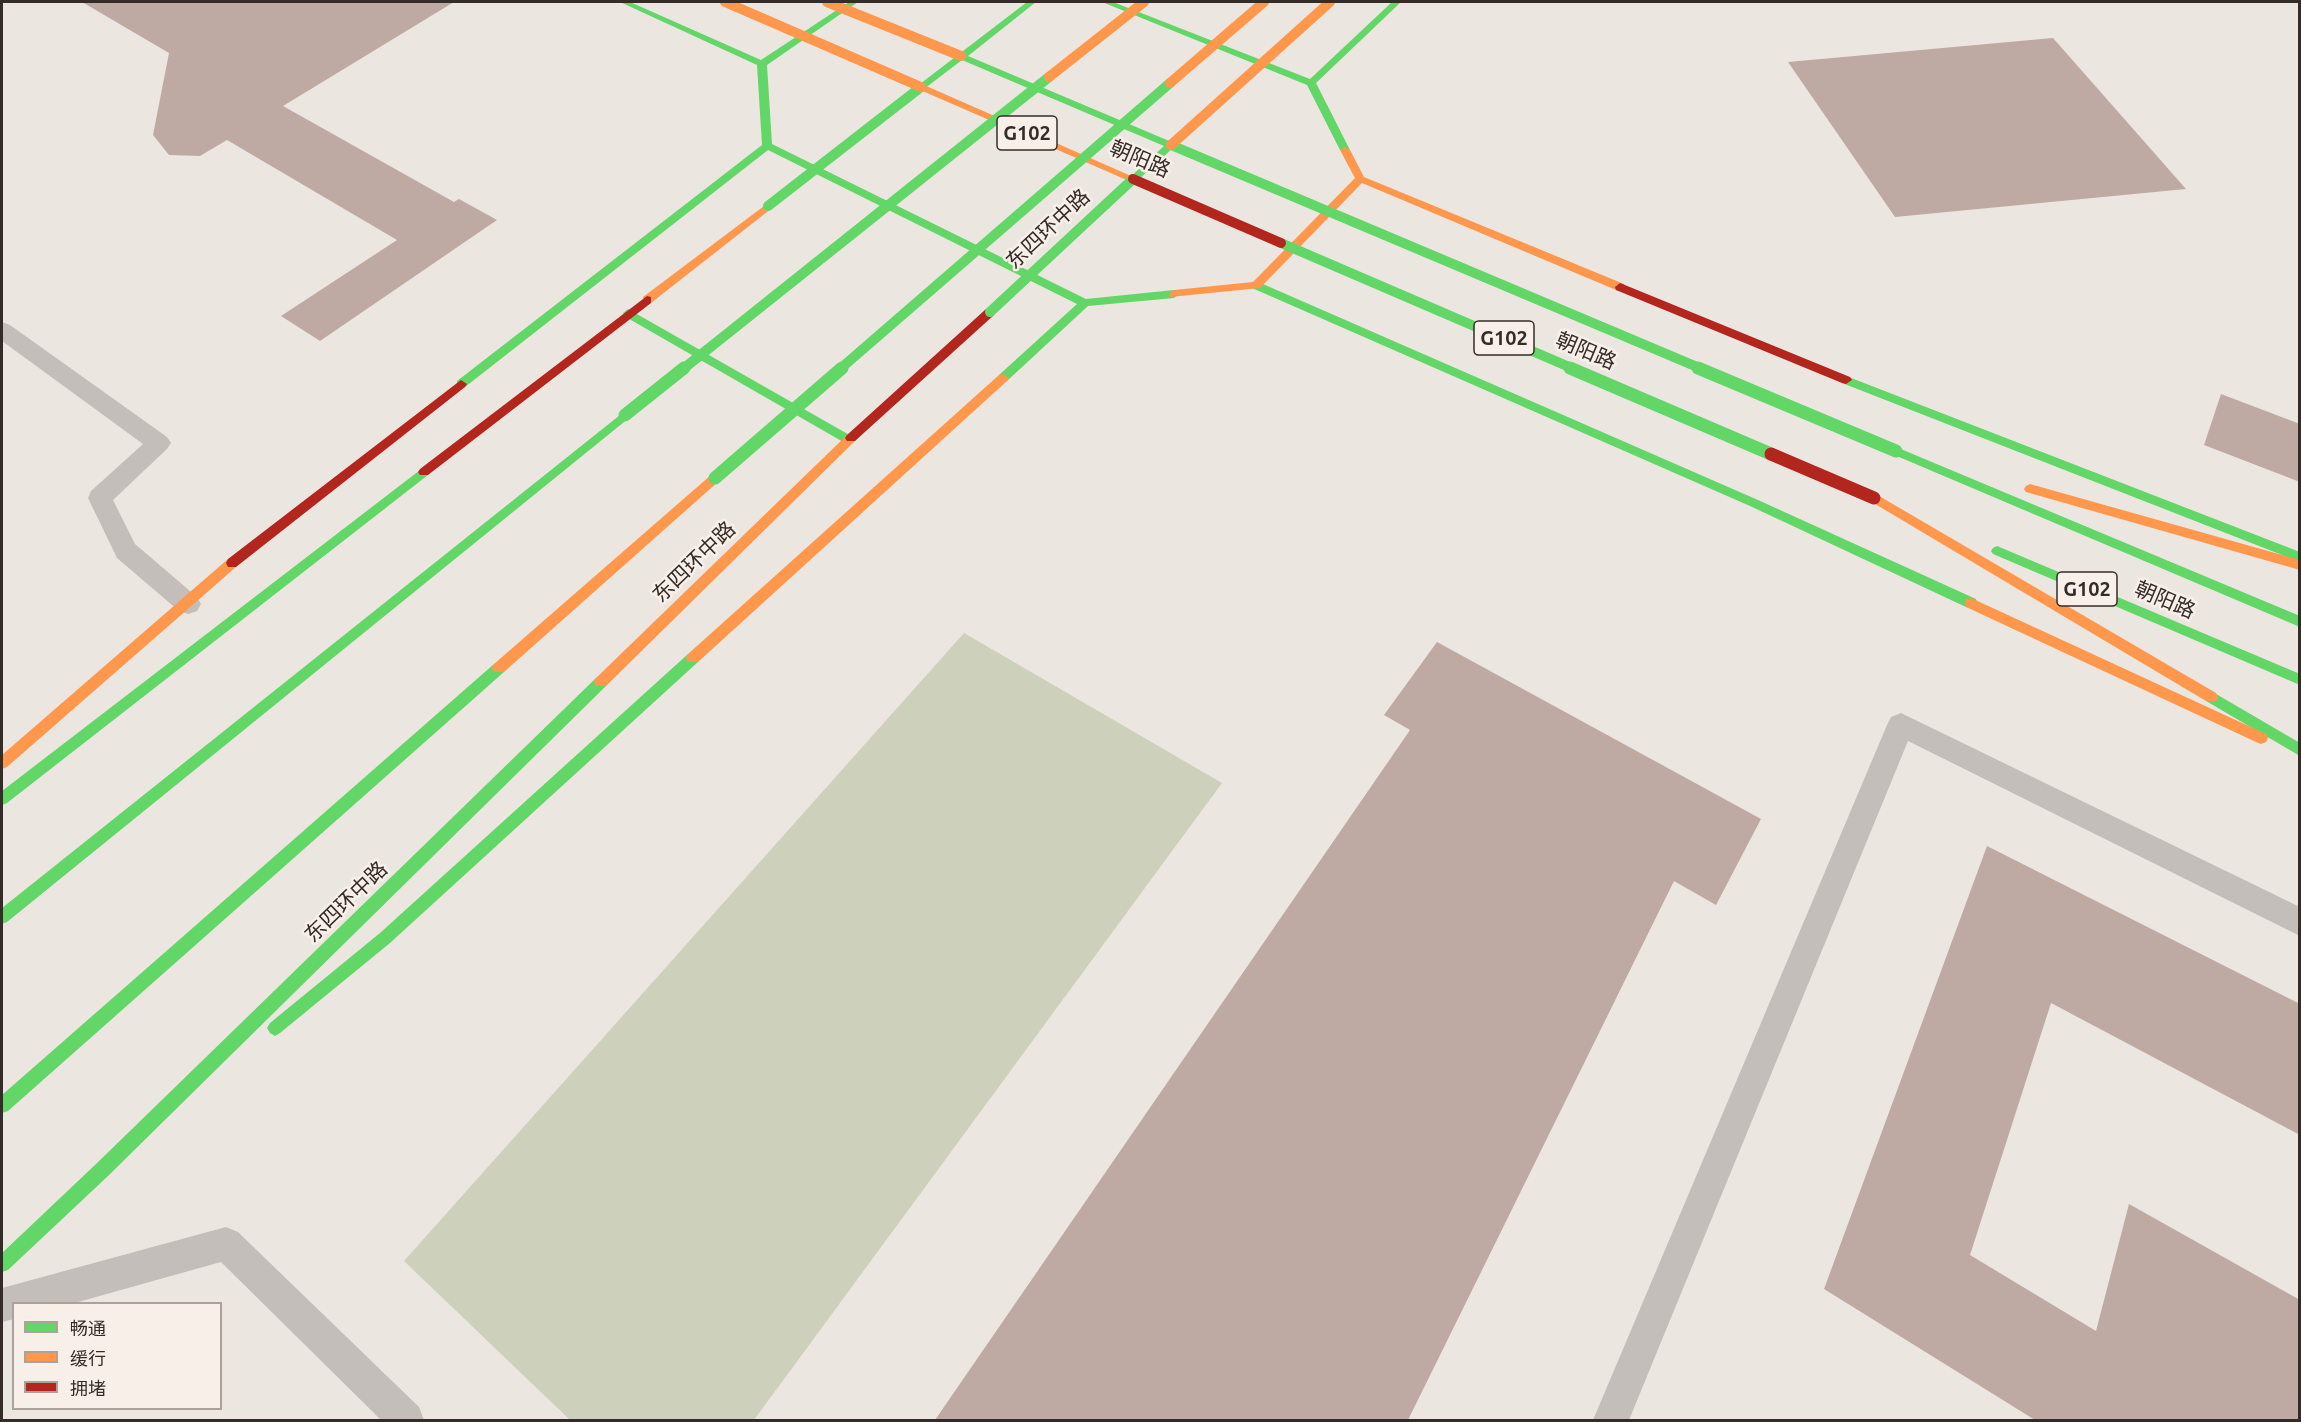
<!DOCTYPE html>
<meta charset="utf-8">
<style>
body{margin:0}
#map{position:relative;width:2301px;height:1422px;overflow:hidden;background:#ece6e0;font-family:Ubuntu,"Noto Sans SC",sans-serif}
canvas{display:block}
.frame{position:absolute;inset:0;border:3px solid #352c28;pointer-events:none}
.legend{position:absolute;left:12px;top:1302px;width:210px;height:108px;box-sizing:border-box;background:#f8f0e8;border:2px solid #aaa29b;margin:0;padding:8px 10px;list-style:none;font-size:18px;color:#352c28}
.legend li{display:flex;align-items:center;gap:12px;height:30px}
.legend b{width:30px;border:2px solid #aaa29b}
</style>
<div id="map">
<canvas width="2301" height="1422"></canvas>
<div class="frame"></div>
<ul class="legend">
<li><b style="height:8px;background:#63d668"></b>畅通</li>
<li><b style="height:8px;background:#ff974d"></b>缓行</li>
<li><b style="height:8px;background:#b3261e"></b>拥堵</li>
</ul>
</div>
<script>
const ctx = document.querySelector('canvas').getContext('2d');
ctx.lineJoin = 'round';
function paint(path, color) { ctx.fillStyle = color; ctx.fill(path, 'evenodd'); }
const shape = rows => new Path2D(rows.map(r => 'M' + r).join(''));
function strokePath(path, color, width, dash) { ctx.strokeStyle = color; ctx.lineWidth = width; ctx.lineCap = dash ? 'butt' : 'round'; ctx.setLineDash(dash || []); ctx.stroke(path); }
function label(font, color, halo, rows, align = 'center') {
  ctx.font = font + ' Ubuntu,"Noto Sans SC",sans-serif'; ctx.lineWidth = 5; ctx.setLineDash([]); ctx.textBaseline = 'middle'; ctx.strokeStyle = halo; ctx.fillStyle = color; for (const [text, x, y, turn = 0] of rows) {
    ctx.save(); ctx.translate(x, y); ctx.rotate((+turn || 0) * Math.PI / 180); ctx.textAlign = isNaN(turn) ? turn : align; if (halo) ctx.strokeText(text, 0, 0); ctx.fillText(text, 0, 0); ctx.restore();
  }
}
paint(shape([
 [964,633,1222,783,754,1420,570,1420,404,1261]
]), '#cdd0bb');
paint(shape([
 [82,2,454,2,283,106,454,202,459,199,497,220,320,341,281,316,397,240,227,140,200,156,169,155,153,135,169,53],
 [2053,38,2186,189,1895,217,1788,62],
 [2221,394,2300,424,2300,482,2204,445],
 [1437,642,1761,819,1716,905,1674,881,1408,1420,935,1420,1410,730,1384,715],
 [1987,846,2300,1004,2300,1135,2051,1003,1970,1255,2096,1331,2129,1204,2300,1300,2300,1420,2035,1420,1824,1289]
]), '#beaaa3');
paint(shape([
 [2,322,10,325,167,437,171,443,167,449,113,500,135,544,197,597,201,604,197,611,188,614,179,611,117,558,88,498,91,491,143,444,2,341,2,322],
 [1901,713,2300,907,2300,936,1908,741,1629,1420,1593,1420,1887,725,1891,717,1901,713],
 [226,1227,238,1232,419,1407,424,1420,381,1420,221,1262,71,1304,14,1304,14,1319,2,1322,2,1288,226,1227]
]), '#c4beba');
paint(shape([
 [620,2,630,2,761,60,849,2,858,2,767,65,772,144,1086,299,1174,290,1179,294,1174,298,1088,306,1007,381,999,381,999,375,1077,304,768,150,465,387,457,387,457,381,762,145,757,65,620,2],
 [1027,2,1036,2,968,56,1174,143,1174,147,1137,181,1133,182,1128,179,1164,146,962,60,924,89,916,87,1027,2],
 [1102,2,1113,2,1310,79,1392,2,1401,2,1316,83,1350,150,1345,153,1340,150,1307,85,1102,2],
 [1256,281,1758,500,1976,599,1977,603,1971,608,1966,607,1750,506,1252,288,1251,285,1256,281],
 [628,309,853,437,855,440,853,443,845,443,624,316,623,313,628,309],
 [1846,376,2300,552,2300,562,1842,383,1842,377,1846,376],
 [625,411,629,412,631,415,629,418,7,922,2,924,2,908,625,411],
 [1896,447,2300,616,2300,627,1892,454,1890,451,1892,448,1896,447],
 [424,467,430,472,428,475,7,803,2,805,2,791,424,467],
 [1997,546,2300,674,2300,685,1993,554,1991,551,1993,548,1997,546],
 [693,653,698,654,700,658,698,662,390,943,280,1033,275,1036,270,1033,267,1028,270,1023,380,933,688,654,693,653],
 [499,662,504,664,506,668,504,672,8,1111,2,1113,2,1095,494,664,499,662],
 [601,676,606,678,608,682,606,686,108,1176,8,1270,2,1272,2,1253,96,1164,596,678,601,676],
 [2211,691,2300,743,2300,756,2206,701,2204,697,2206,693,2211,691]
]), '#63d668');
paint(shape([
 [918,85,924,85,1138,179,1133,182,1129,181,918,89,918,85],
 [1345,147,1350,150,1364,177,1624,284,1625,287,1620,291,1616,290,1362,183,1260,288,1170,297,1169,294,1174,290,1253,282,1355,178,1340,150,1345,147],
 [768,203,772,204,772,208,651,303,643,303,643,297,768,203],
 [1003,374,1009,378,1007,381,698,662,688,662,686,658,688,654,999,375,1003,374],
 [851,434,855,435,857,438,855,441,606,686,596,686,594,682,596,678,847,435,851,434],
 [715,473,721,478,719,481,504,672,494,672,492,668,494,664,711,475,715,473],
 [2030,484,2300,560,2300,570,2026,492,2024,489,2026,486,2030,484],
 [1874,493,2216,693,2218,697,2216,701,2206,701,1870,501,1868,498,1874,493],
 [232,558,238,563,236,567,7,767,2,769,2,755,228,559,232,558],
 [1971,598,2266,734,2268,738,2266,742,2261,744,2256,742,1966,607,1965,603,1966,599,1971,598]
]), '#ff974d');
paint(shape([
 [1620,283,1850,377,1852,380,1846,384,1842,383,1616,290,1615,287,1620,283],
 [647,296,651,297,651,303,428,475,420,475,418,472,420,469,647,296],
 [990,308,995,312,994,315,855,441,847,441,845,438,847,435,986,309,990,308],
 [461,380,467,384,465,387,236,567,228,567,226,563,228,559,461,380]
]), '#b3261e');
strokePath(shape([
 [1171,145,1702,369],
 [768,206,921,87],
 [1281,243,1574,369],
 [990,312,1133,179],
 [683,369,1049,77],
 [840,369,1170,83]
]), '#63d668', 10);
strokePath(shape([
 [1570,368,1771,454],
 [1698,368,1896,451],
 [625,415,684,368],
 [715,478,842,368]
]), '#63d668', 13);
strokePath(shape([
 [725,2,921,87],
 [827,2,961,56],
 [1049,77,1144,2],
 [1170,83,1264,2],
 [1171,145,1330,2]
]), '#ff974d', 10);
strokePath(shape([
 [1133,179,1281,243]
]), '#b3261e', 10);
strokePath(shape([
 [1771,454,1874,498]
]), '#b3261e', 13);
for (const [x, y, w] of [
 [1027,133,60],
 [1504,338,60],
 [2087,589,60]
]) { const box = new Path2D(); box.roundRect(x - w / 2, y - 17, w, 34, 4.5); ctx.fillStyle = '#f8f0e8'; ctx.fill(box); strokePath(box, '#352c28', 1.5); }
label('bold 20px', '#352c28', null, [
 ["G102",1027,133],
 ["G102",1504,338],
 ["G102",2087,589]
]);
label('21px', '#352c28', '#f8f0e8', [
 ["朝阳路",1140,159,23],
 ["东四环中路",1048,229,-43],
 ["朝阳路",1586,351,23],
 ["东四环中路",694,562,-44],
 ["朝阳路",2165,600,23],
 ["东四环中路",346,902,-44]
]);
</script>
